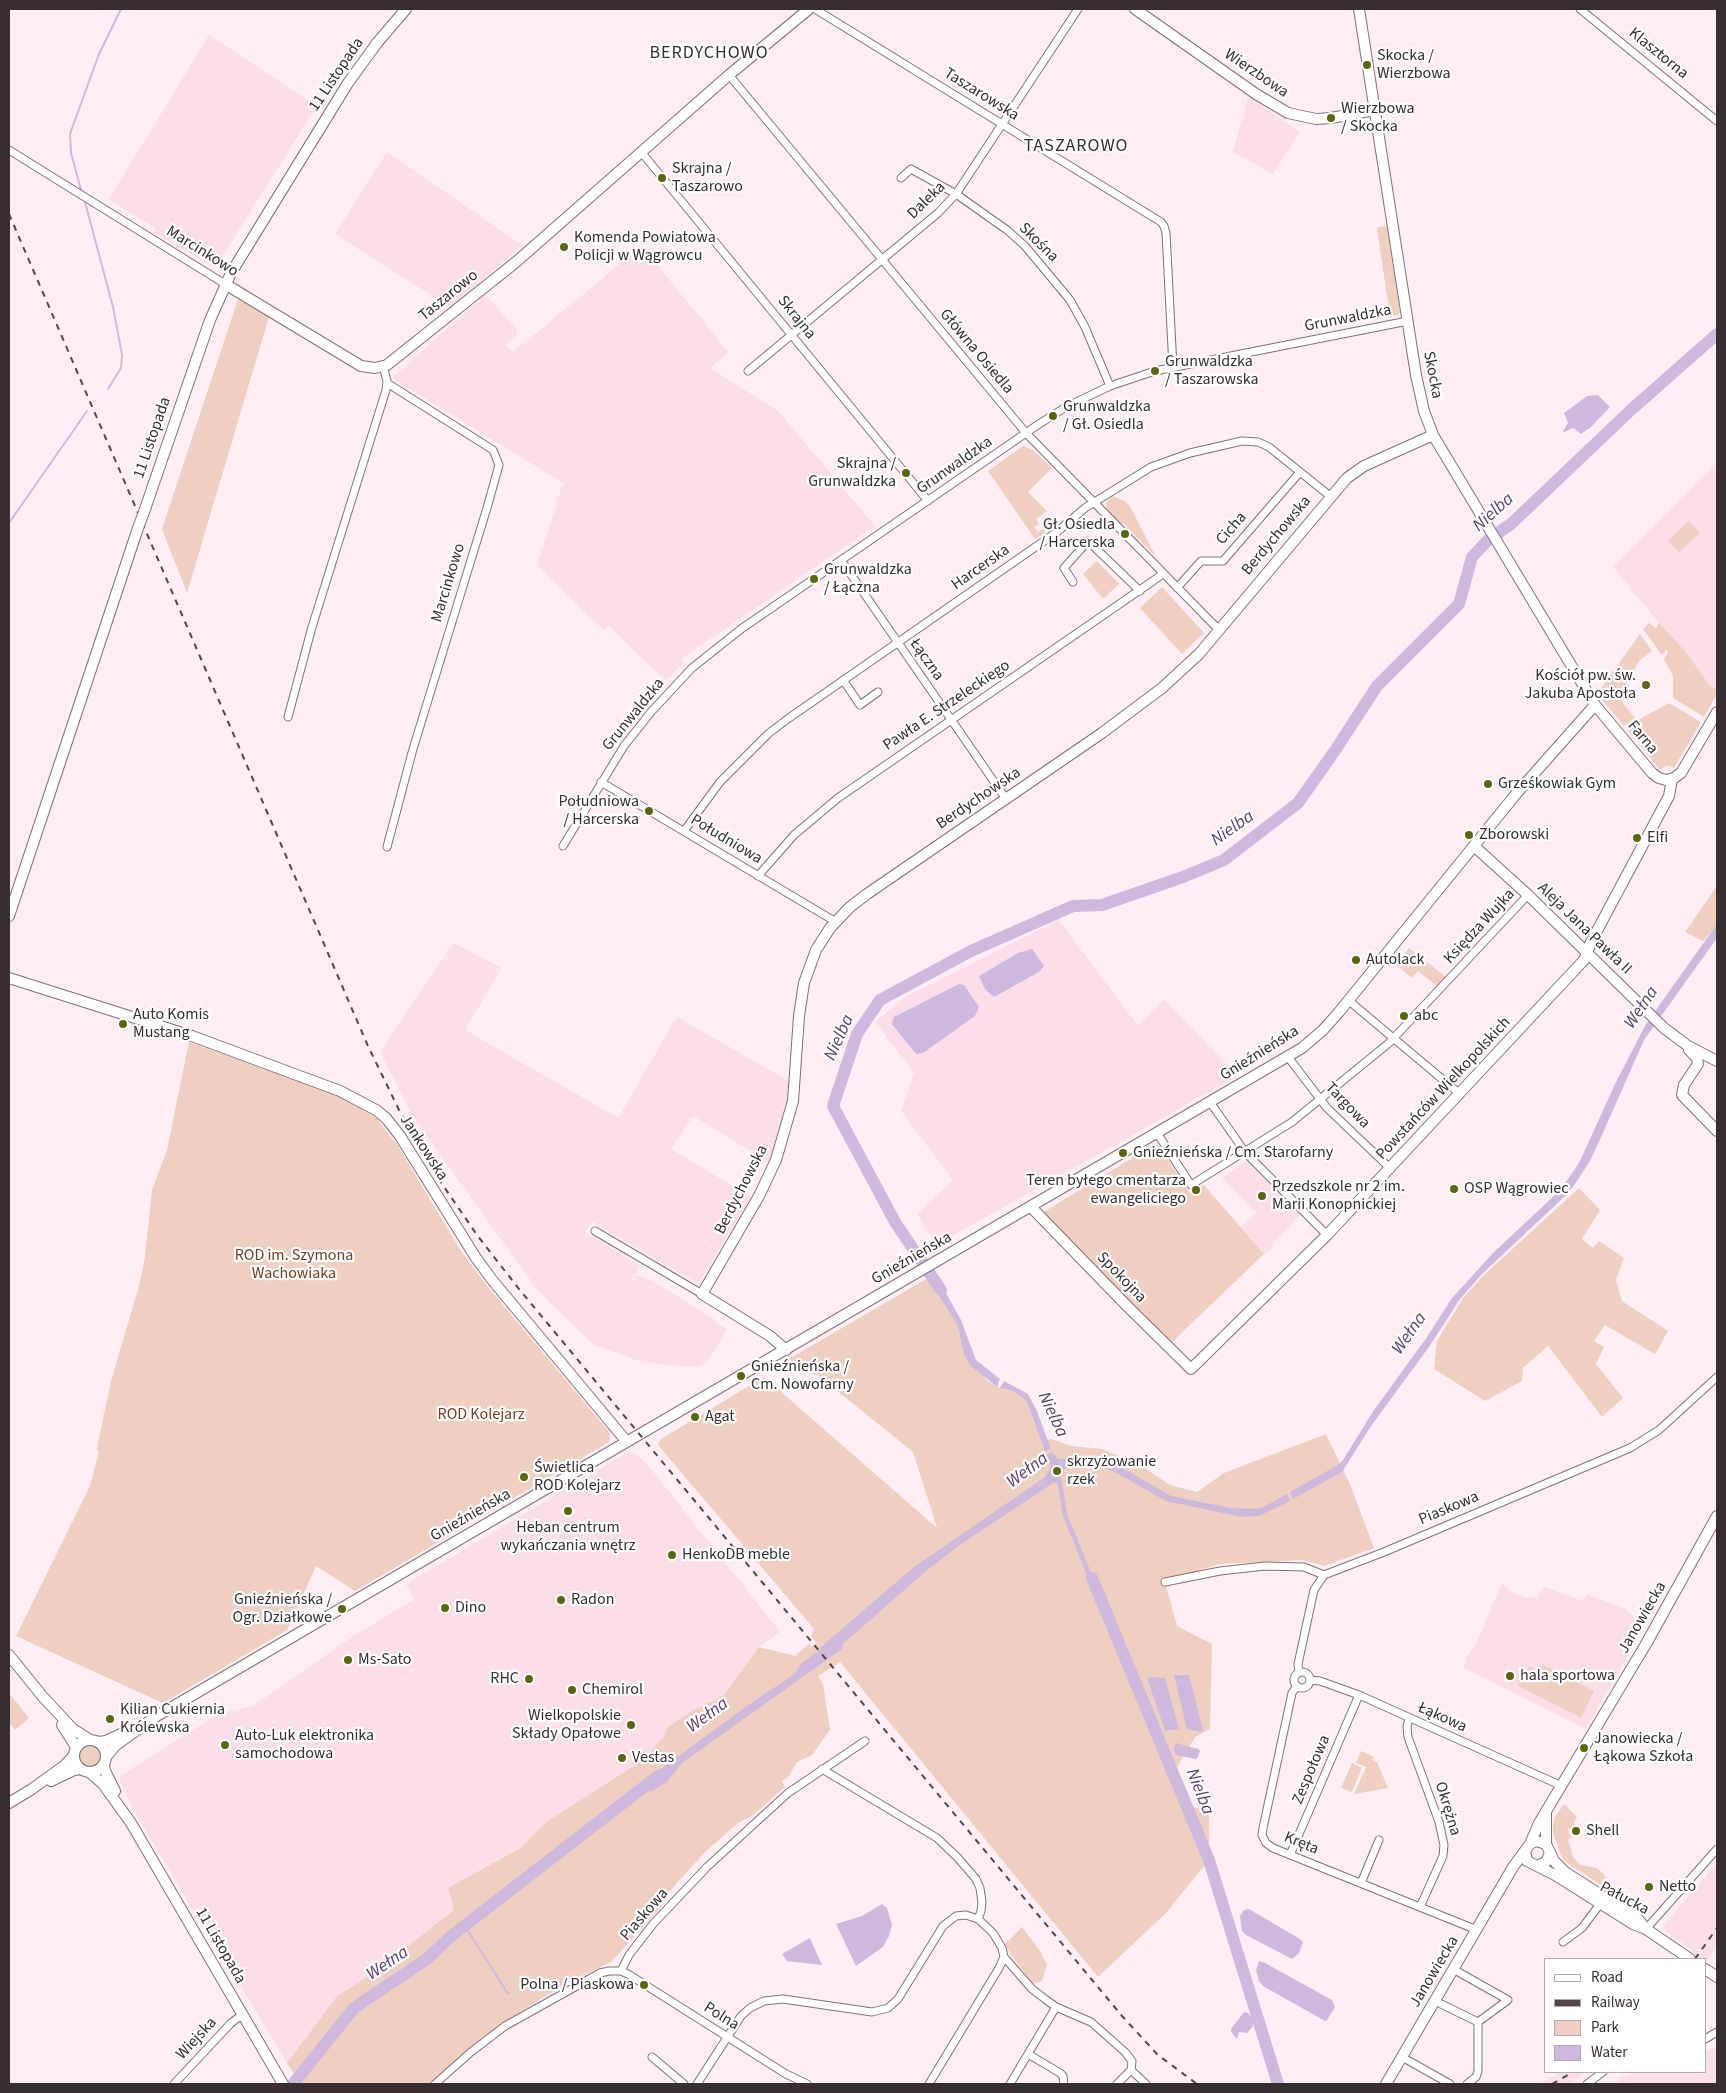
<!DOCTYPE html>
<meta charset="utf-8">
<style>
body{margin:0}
#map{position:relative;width:1726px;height:2093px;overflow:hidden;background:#ffeef3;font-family:"Source Sans 3",sans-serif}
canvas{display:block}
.frame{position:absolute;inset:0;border:10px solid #362e30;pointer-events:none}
.legend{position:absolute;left:1544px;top:1958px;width:162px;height:115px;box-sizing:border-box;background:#fff;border:1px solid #afabac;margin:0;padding:6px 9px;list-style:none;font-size:15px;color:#362e30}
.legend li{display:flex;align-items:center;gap:10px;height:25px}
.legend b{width:25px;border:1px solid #afabac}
</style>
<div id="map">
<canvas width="1726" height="2093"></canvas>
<div class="frame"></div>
<ul class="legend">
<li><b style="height:6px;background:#fff"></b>Road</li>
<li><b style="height:6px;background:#504649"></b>Railway</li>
<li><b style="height:14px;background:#efcfc0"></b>Park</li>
<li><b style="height:14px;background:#cdb9de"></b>Water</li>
</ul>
</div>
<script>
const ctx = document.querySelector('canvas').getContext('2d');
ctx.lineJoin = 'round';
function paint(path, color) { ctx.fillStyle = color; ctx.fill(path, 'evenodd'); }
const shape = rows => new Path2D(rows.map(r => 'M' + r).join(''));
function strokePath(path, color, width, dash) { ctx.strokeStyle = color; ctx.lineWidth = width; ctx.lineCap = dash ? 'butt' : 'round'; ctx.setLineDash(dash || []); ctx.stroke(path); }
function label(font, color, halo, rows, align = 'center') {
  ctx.font = font + ' "Source Sans 3",sans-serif'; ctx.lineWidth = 4.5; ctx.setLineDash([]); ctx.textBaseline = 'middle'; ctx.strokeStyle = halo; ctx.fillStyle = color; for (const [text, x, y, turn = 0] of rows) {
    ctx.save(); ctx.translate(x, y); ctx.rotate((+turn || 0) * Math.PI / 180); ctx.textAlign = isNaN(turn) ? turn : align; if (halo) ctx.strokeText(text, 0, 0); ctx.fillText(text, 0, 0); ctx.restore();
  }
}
paint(shape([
 [209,35,317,106,215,268,153,232,155,228,109,199],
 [1248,96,1300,132,1273,174,1233,152],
 [387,152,522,245,451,308,335,234],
 [642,246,728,352,710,368,779,412,875,526,681,659,683,663,667,680,645,662,609,626,603,630,537,565,563,483,392,378,485,295,517,329,516,336,506,345,513,352],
 [1717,462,1717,690,1710,686,1686,652,1659,623,1613,567],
 [1059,920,1138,1026,1164,999,1238,1076,936,1245,917,1214,953,1180,901,1111,914,1072,875,1022,905,997],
 [453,943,502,968,465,1030,618,1118,677,1017,789,1081,786,1104,769,1162,693,1116,671,1149,751,1197,700,1281,695,1282,593,1222,585,1232,640,1266,627,1290,636,1276,640,1276,654,1282,714,1319,718,1324,727,1329,712,1355,701,1366,679,1366,642,1362,594,1345,539,1292,413,1117,380,1052],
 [1248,1159,1302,1213,1271,1246,1271,1250,1264,1254,1241,1227,1256,1213,1222,1178],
 [630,1451,644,1461,656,1475,780,1632,759,1647,723,1696,695,1709,668,1727,664,1736,640,1762,546,1822,520,1847,448,1888,454,1910,376,1971,337,1996,287,2063,204,1925,202,1926,132,1807,120,1781,120,1776,220,1713,253,1706,355,1635,415,1599,406,1584],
 [1502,1583,1507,1589,1525,1598,1537,1597,1545,1587,1583,1601,1587,1594,1626,1609,1635,1618,1646,1624,1586,1729,1464,1668,1467,1656,1477,1642],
 [1717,1863,1717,1946,1705,1964,1705,1959,1685,1959,1692,1950,1665,1931,1662,1927],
 [1717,2047,1717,2084,1620,2084,1619,2077,1637,2072,1705,2072,1705,2051],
 [1561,2072,1585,2072,1569,2084,1539,2084]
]), '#fbdee7');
paint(shape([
 [1387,226,1400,312,1398,315,1390,316,1377,229,1379,227],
 [238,299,269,317,187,593,162,529],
 [1023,446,1033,450,1052,468,1028,492,1047,511,1036,519,1039,524,1034,527,1038,532,1043,529,1046,533,1035,539,988,471],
 [1112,496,1125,501,1130,506,1156,557,1180,581,1123,523,1121,525,1107,511,1106,503],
 [1689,521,1700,533,1679,552,1668,541],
 [1097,561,1119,584,1103,599,1083,574],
 [1162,587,1204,633,1182,654,1140,608],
 [1649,623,1656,628,1659,623,1686,652,1710,686,1717,690,1717,694,1704,717,1673,698,1673,676,1664,659,1668,652,1666,650,1662,655,1643,629],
 [1640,634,1652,651,1639,661,1623,689,1622,702,1635,718,1624,726,1597,694],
 [1669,703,1701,722,1674,768,1667,765,1660,770,1625,727],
 [1717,886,1717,925,1703,941,1685,932],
 [1409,948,1446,977,1437,986,1418,971,1412,978,1396,965],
 [189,1042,342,1097,377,1119,398,1146,461,1251,488,1287,610,1433,609,1442,355,1591,316,1566,287,1630,163,1703,16,1636,90,1486,99,1452,97,1448,111,1381,139,1286,145,1257,152,1190,167,1150],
 [1157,1143,1190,1193,1204,1185,1264,1254,1170,1344,1042,1213],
 [1579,1188,1600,1210,1582,1239,1593,1248,1599,1241,1624,1258,1616,1280,1622,1301,1668,1331,1655,1354,1605,1325,1594,1341,1604,1347,1596,1364,1623,1398,1602,1417,1548,1346,1523,1368,1522,1381,1485,1401,1434,1369,1437,1341,1463,1298,1483,1276],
 [928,1278,946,1303,958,1327,961,1340,986,1380,997,1387,1010,1390,1022,1397,1027,1402,1045,1452,1050,1449,1047,1440,1051,1439,1071,1446,1102,1449,1139,1464,1170,1485,1197,1492,1224,1473,1326,1434,1349,1482,1374,1548,1324,1566,1303,1560,1219,1564,1165,1582,1177,1626,1212,1644,1210,1729,1195,1737,1173,1774,1187,1807,1209,1809,1209,1860,1166,1913,1098,1977,840,1662,818,1676,823,1684,830,1730,812,1755,797,1762,789,1776,782,1781,785,1787,752,1816,738,1823,705,1852,660,1902,663,1905,611,1962,565,1984,502,2023,431,2084,301,2084,287,2063,337,1996,376,1971,454,1910,448,1888,520,1848,546,1822,640,1762,664,1736,668,1727,695,1709,723,1696,759,1647,795,1656,809,1644,811,1647,817,1643,811,1636,814,1629,658,1445,661,1439,764,1377,937,1528,913,1452,820,1377,789,1363,787,1360],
 [1543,1665,1594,1691,1581,1718,1518,1686,1519,1683,1517,1681,1523,1670,1526,1672,1529,1666,1539,1672],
 [9,1693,29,1718,15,1730,9,1722],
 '78 1755a12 12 0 1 1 24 0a12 12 0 1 1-24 0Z',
 [1361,1751,1374,1757,1373,1760,1377,1762,1388,1788,1354,1794,1366,1767,1356,1763],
 [1352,1763,1362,1768,1352,1792,1341,1788],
 [1564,1804,1577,1817,1574,1822,1575,1827,1568,1829,1571,1838,1568,1839,1573,1857,1580,1865,1597,1868,1604,1874,1606,1879,1604,1883,1601,1885,1564,1861,1559,1851,1553,1832,1553,1825,1555,1817],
 [1022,1927,1040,1951,1047,1965,1042,1981,1033,1984,1011,1955,1005,1944]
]), '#efcfc0');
paint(shape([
 [1598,395,1610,407,1591,427,1581,434,1573,428,1562,433,1568,423,1564,413,1587,396],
 [1717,924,1717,938,1644,1040,1602,1135,1590,1161,1575,1184,1563,1198,1482,1274,1460,1299,1429,1347,1371,1426,1342,1472,1293,1499,1290,1492,1338,1465,1343,1460,1374,1410,1427,1337,1452,1298,1494,1252,1555,1195,1568,1179,1579,1163,1616,1082,1646,1024],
 [1032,949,1044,966,1039,972,994,997,985,989,979,976,1018,953],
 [959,984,964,985,979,1007,975,1016,923,1053,916,1054,892,1024,894,1017],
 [935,1273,961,1320,976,1360,1000,1379,997,1387,971,1366,964,1354,958,1327,953,1318,928,1278],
 [1004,1381,1028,1394,1037,1411,1051,1449,1045,1452,1027,1402,1022,1397,1010,1390,1000,1388],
 [1052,1452,1058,1459,1086,1458,1106,1462,1126,1470,1171,1496,1230,1508,1255,1509,1264,1507,1287,1494,1290,1501,1259,1516,1242,1517,1166,1501,1117,1473,1105,1468,1090,1465,1069,1466,1063,1470,1061,1477,1067,1514,1099,1592,1096,1594,1082,1563,1063,1516,1058,1486,1057,1483,1053,1483,961,1544,926,1571,828,1657,820,1648,914,1567,1045,1477,1051,1466,1046,1455],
 [814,1653,822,1663,682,1763,667,1782,650,1792,644,1783,658,1771,747,1706,793,1675],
 [1174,1675,1189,1675,1203,1731,1200,1732,1187,1729],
 [1149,1677,1165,1678,1179,1729,1165,1731,1148,1681],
 [1176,1743,1198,1749,1200,1751,1198,1757,1196,1759,1176,1755,1174,1749],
 [882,1904,887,1908,892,1925,889,1936,883,1947,856,1966,836,1924,862,1916],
 [1249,1909,1300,1939,1303,1942,1299,1953,1292,1959,1246,1935,1242,1931,1240,1916,1244,1910],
 [810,1938,822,1965,787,1961,782,1954],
 [1259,1961,1265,1963,1332,2000,1335,2007,1327,2020,1325,2021,1263,1986,1259,1981,1256,1970],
 [1244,2012,1248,2013,1253,2020,1253,2026,1247,2033,1239,2032,1237,2039,1231,2032,1231,2029]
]), '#cdb9de');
strokePath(shape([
 [81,190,71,153,70,134,99,54,121,9],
 [85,202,113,307,122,355,121,368,108,389],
 [9,523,87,411],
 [465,1926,508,1994]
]), '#cdb9de', 2);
strokePath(shape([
 [941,1290,895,1222,833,1106,857,1034,880,1000,971,951,1073,906,1102,905,1183,877,1224,860,1298,803,1334,752,1377,686,1459,604,1472,557,1488,540,1511,524,1632,409,1717,334],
 [1092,1578,1209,1860,1278,2084],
 [805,1668,837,1645],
 [293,2084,354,2008,427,1959,450,1937,658,1776]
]), '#cdb9de', 12);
const street = shape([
 [815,9,1161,222,1164,226,1166,233,1173,367],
 [1580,9,1717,121],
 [729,75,1026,433,1219,630],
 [9,150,225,284],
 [642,153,928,501],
 [901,178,911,169,956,194,1007,230,1025,246,1070,300,1085,327,1110,386],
 [748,371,938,213,956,194,1078,9],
 [387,383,493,450,499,465,487,508,413,749,387,847],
 [841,560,1006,799],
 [1073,582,1064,568,1088,541,1140,591],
 [1177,588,1201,561,1223,561,1300,472],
 [843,680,860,705,878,692],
 [288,717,312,627,386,390,387,381,383,366],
 [601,782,836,922],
 [684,831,720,782,769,733,789,718,1057,532,1085,508,1151,467,1190,453,1242,441,1258,442,1269,447,1330,496],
 [563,846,624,746,651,712,692,668,741,629,1039,424,1066,407,1110,386,1155,371,1408,321],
 [758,876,794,835,838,798,1163,574],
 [1348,1000,1460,1094],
 [1288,1057,1327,1108,1391,1169],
 [1210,1102,1245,1152,1327,1235],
 [1157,1133,1191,1185,1292,1122,1389,1043,1528,895],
 [595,1231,702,1294],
 [1165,1582,1220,1571,1265,1566,1304,1567,1324,1575],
 '1294 1680a8 8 0 1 1 16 0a8 8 0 1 1-16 0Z',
 [1299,1673,1298,1664,1314,1590,1324,1575,1384,1552,1630,1448,1659,1430,1717,1377],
 [1310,1680,1320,1681,1359,1695,1562,1786],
 [1297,1686,1292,1693,1263,1828,1262,1835,1266,1843,1273,1848,1477,1930],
 [1409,1718,1407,1727,1408,1737,1439,1822,1444,1845,1443,1856,1420,1907],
 [822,1769,937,1838,957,1857,976,1879,980,1888,982,1902,981,1911,978,1919],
 [1290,1855,1359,1695],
 [1361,1883,1379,1840],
 [1646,1929,1717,1849],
 [1563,1942,1582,1928,1600,1904],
 [1004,1957,1032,1989,1045,1999,1056,2007,1091,2022,1125,2052,1132,2061,1131,2070,1146,2084],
 [1453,1969,1508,2000,1478,2022],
 [621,1971,629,1955,653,1924,707,1867,788,1793,865,1741],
 [1435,2001,1478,2022],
 [1705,2039,1717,2032],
 [1028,2054,1060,2073,1063,2076,1064,2084],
 [652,2057,684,2084],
 [1402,2057,1450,2084],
 [174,2084,231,2023,242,2015],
 [435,2084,471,2052,505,2026,600,1973,609,1971,621,1971,628,1974,786,2074,807,2084],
 [697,2084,741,2016,750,2008,764,2001,783,1999,872,2012,888,2008,898,1999,943,1926,956,1916,966,1915,978,1919,993,1933,1002,1948,1004,1957,999,1968,929,2084],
 [1010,2084,1056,2007],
 [1117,2084,1131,2070],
 [1467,2084,1476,2077,1478,2071,1478,2022],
 [1587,2084,1603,2072]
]);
const secondary = shape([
 [1135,9,1256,94,1288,113,1316,119,1331,118,1375,110],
 [1359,9,1416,375,1424,411,1433,435,1595,705,1652,773,1659,778,1666,780,1674,778,1681,773,1717,712],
 [225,284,361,366,375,368,387,365,516,262,729,75,809,9],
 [144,512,210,320,231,273,348,83,377,43,406,9],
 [1474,846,1528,895,1664,1028,1688,1046,1717,1061],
 [9,916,138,528],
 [9,978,192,1036,340,1091,376,1110,386,1118,400,1136,476,1258,493,1281,627,1442],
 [1689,1050,1697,1058,1698,1064,1684,1085,1682,1095,1717,1131],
 [1031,1207,1128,1307,1191,1369,1327,1235,1584,960,1591,942,1669,796,1672,779],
 [786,1350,770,1336,702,1294,759,1196,776,1160,793,1101,799,1016,804,983,816,950,830,928,850,907,867,894,1102,733,1162,688,1199,654,1347,478,1364,466,1433,435],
 [9,1655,43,1697,73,1729,90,1740],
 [62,1725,76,1747],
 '74 1756a16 16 0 1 1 32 0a16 16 0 1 1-32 0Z',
 [98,1742,106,1741,125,1732],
 [106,1757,115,1746,155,1717,1302,1048,1323,1030,1339,1012,1516,794,1595,705],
 [104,1764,105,1771,115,1791],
 [89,1772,103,1784,131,1823,283,2084],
 [51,1781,74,1770,81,1769],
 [9,1803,32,1789,65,1765,74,1755],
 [1530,1844,1536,1841,1546,1844,1554,1861,1565,1872,1637,1918,1646,1929],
 [1546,1844,1546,1813],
 [1525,1851,1527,1861,1537,1866,1546,1862,1550,1853],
 [1537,1866,1555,1875,1633,1924,1646,1929,1690,1959],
 [1705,1969,1717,1977],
 [1386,2084,1513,1867,1530,1844,1539,1823,1646,1644,1717,1516]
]);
strokePath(street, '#827076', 9);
strokePath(secondary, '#827076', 12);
strokePath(street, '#fff', 7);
strokePath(secondary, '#fff', 10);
strokePath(shape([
 [9,214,368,1046,400,1112,440,1181,477,1235,519,1289,1122,2016,1158,2055,1197,2084],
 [1695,1959,1717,1928],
 [1552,2084,1573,2072]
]), '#504649', 2, [6, 6]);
const secondaryBridge = shape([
 [138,528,144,512]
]);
strokePath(secondaryBridge, '#827076', 12, []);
strokePath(secondaryBridge, '#fff', 10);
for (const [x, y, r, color] of [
 [1367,65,5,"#5a6609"],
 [1331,118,5,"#5a6609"],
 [662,178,5,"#5a6609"],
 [564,247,5,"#5a6609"],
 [1155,371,5,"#5a6609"],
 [1053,416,5,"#5a6609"],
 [906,473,5,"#5a6609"],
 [1125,534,5,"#5a6609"],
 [814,579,5,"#5a6609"],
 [1646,685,5,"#5a6609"],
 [1488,784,5,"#5a6609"],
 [649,811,5,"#5a6609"],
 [1469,835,5,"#5a6609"],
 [1637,838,5,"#5a6609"],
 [1356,960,5,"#5a6609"],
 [1404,1016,5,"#5a6609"],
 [123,1024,5,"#5a6609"],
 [1123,1153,5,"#5a6609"],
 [1454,1189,5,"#5a6609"],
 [1196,1190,5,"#5a6609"],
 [1262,1196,5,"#5a6609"],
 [741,1376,5,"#5a6609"],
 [695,1417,5,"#5a6609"],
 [1057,1471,5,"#5a6609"],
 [524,1477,5,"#5a6609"],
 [568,1511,5,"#5a6609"],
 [672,1555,5,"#5a6609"],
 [561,1600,5,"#5a6609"],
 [445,1608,5,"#5a6609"],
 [342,1609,5,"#5a6609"],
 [348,1660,5,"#5a6609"],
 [1510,1676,5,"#5a6609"],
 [529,1679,5,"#5a6609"],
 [572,1690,5,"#5a6609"],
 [110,1719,5,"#5a6609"],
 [631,1725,5,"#5a6609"],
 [225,1745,5,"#5a6609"],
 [1584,1748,5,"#5a6609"],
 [622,1758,5,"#5a6609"],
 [1576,1831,5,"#5a6609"],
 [1649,1887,5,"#5a6609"],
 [644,1985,5,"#5a6609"]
]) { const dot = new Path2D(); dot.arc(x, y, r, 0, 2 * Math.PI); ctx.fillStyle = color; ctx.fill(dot); strokePath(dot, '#fff', 2); }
label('16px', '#362e30', '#fff', [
 ["Klasztorna",1658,54,39],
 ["Wierzbowa",1256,74,34],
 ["11 Listopada",337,75,-56],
 ["Taszarowska",981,95,32],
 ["Daleka",927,201,-44],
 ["Skośna",1038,243,45],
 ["Marcinkowo",202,252,32],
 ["Taszarowo",449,296,-39],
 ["Skrajna",796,318,51],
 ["Grunwaldzka",1348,319,-11],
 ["Główna Osiedla",976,352,50],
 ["Skocka",1432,375,79],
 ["11 Listopada",153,438,-71],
 ["Grunwaldzka",955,466,-35],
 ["Cicha",1232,529,-49],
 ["Berdychowska",1277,536,-50],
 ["Harcerska",981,568,-35],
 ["Marcinkowo",449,583,-73],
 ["Łączna",926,660,55],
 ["Pawła E. Strzeleckiego",947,706,-34],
 ["Grunwaldzka",634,715,-51],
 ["Farna",1642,738,50],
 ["Berdychowska",979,799,-34],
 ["Południowa",726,840,31],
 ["Księdza Wujka",1480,927,-47],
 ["Aleja Jana Pawła II",1584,929,44],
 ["Gnieźnieńska",1260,1054,-32],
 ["Powstańców Wielkopolskich",1444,1089,-47],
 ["Targowa",1347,1106,46],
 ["Jankowska",423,1148,57],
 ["Berdychowska",742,1190,-63],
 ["Gnieźnieńska",912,1259,-30],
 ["Spokojna",1121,1278,46],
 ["Piaskowa",1449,1509,-23],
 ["Gnieźnieńska",471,1516,-30],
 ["Janowiecka",1643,1618,-60],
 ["Łąkowa",1442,1718,24],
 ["Zespołowa",1312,1770,-67],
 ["Okrężna",1447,1809,73],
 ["Kręta",1301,1844,22],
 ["Pałucka",1624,1899,28],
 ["Piaskowa",645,1915,-49],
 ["11 Listopada",220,1946,60],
 ["Janowiecka",1435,1972,-59],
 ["Polna",721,2017,32],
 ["Wiejska",197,2039,-47]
]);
label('16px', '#362e30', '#fff', [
 ["Skocka /",1377,56],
 ["Wierzbowa",1377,74],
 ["Wierzbowa",1341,109],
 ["/ Skocka",1341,127],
 ["Skrajna /",672,169],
 ["Taszarowo",672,187],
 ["Komenda Powiatowa",574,238],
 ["Policji w Wągrowcu",574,256],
 ["Grunwaldzka",1165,362],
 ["/ Taszarowska",1165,380],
 ["Grunwaldzka",1063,407],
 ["/ Gł. Osiedla",1063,425],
 ["Skrajna /",896,464,"right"],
 ["Grunwaldzka",896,482,"right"],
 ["Gł. Osiedla",1115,525,"right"],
 ["/ Harcerska",1115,543,"right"],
 ["Grunwaldzka",824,570],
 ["/ Łączna",824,588],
 ["Kościół pw. św.",1636,676,"right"],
 ["Jakuba Apostoła",1636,694,"right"],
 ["Grześkowiak Gym",1498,784],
 ["Południowa",639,802,"right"],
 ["/ Harcerska",639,820,"right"],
 ["Zborowski",1479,835],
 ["Elfi",1647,838],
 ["Autolack",1366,960],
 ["Auto Komis",133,1015],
 ["Mustang",133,1033],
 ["abc",1414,1016],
 ["Gnieźnieńska / Cm. Starofarny",1133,1153],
 ["Teren byłego cmentarza",1186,1181,"right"],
 ["ewangeliciego",1186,1199,"right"],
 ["Przedszkole nr 2 im.",1272,1187],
 ["Marii Konopnickiej",1272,1205],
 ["OSP Wągrowiec",1464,1189],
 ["Gnieźnieńska /",751,1367],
 ["Cm. Nowofarny",751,1385],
 ["Agat",705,1417],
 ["skrzyżowanie",1067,1462],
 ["rzek",1067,1480],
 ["Świetlica",534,1468],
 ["ROD Kolejarz",534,1486],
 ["Heban centrum",568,1528,"center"],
 ["wykańczania wnętrz",568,1546,"center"],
 ["HenkoDB meble",682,1555],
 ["Gnieźnieńska /",332,1600,"right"],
 ["Ogr. Działkowe",332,1618,"right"],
 ["Radon",571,1600],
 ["Dino",455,1608],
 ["Ms-Sato",358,1660],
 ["hala sportowa",1520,1676],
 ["RHC",519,1679,"right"],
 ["Chemirol",582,1690],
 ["Kilian Cukiernia",120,1710],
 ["Królewska",120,1728],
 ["Wielkopolskie",621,1716,"right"],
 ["Składy Opałowe",621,1734,"right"],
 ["Auto-Luk elektronika",235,1736],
 ["samochodowa",235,1754],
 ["Janowiecka /",1594,1739],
 ["Łąkowa Szkoła",1594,1757],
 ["Vestas",632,1758],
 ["Shell",1586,1831],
 ["Netto",1659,1887],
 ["Polna / Piaskowa",634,1985,"right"]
], 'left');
label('16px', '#733e23', '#fff', [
 ["ROD im. Szymona",294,1256],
 ["Wachowiaka",294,1274],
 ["ROD Kolejarz",481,1415]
]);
ctx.letterSpacing = '1px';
label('18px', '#362e30', '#fff', [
 ["BERDYCHOWO",709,54],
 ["TASZAROWO",1076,147]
]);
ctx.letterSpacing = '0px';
label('italic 18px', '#5c4070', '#fff', [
 ["Nielba",1494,513,-42],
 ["Nielba",1233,829,-35],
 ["Wełna",1642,1008,-56],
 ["Nielba",840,1038,-66],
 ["Wełna",1410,1334,-55],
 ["Nielba",1052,1415,65],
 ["Wełna",1028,1471,-37],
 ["Wełna",708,1716,-36],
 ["Nielba",1199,1792,68],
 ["Wełna",388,1964,-34]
]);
</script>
